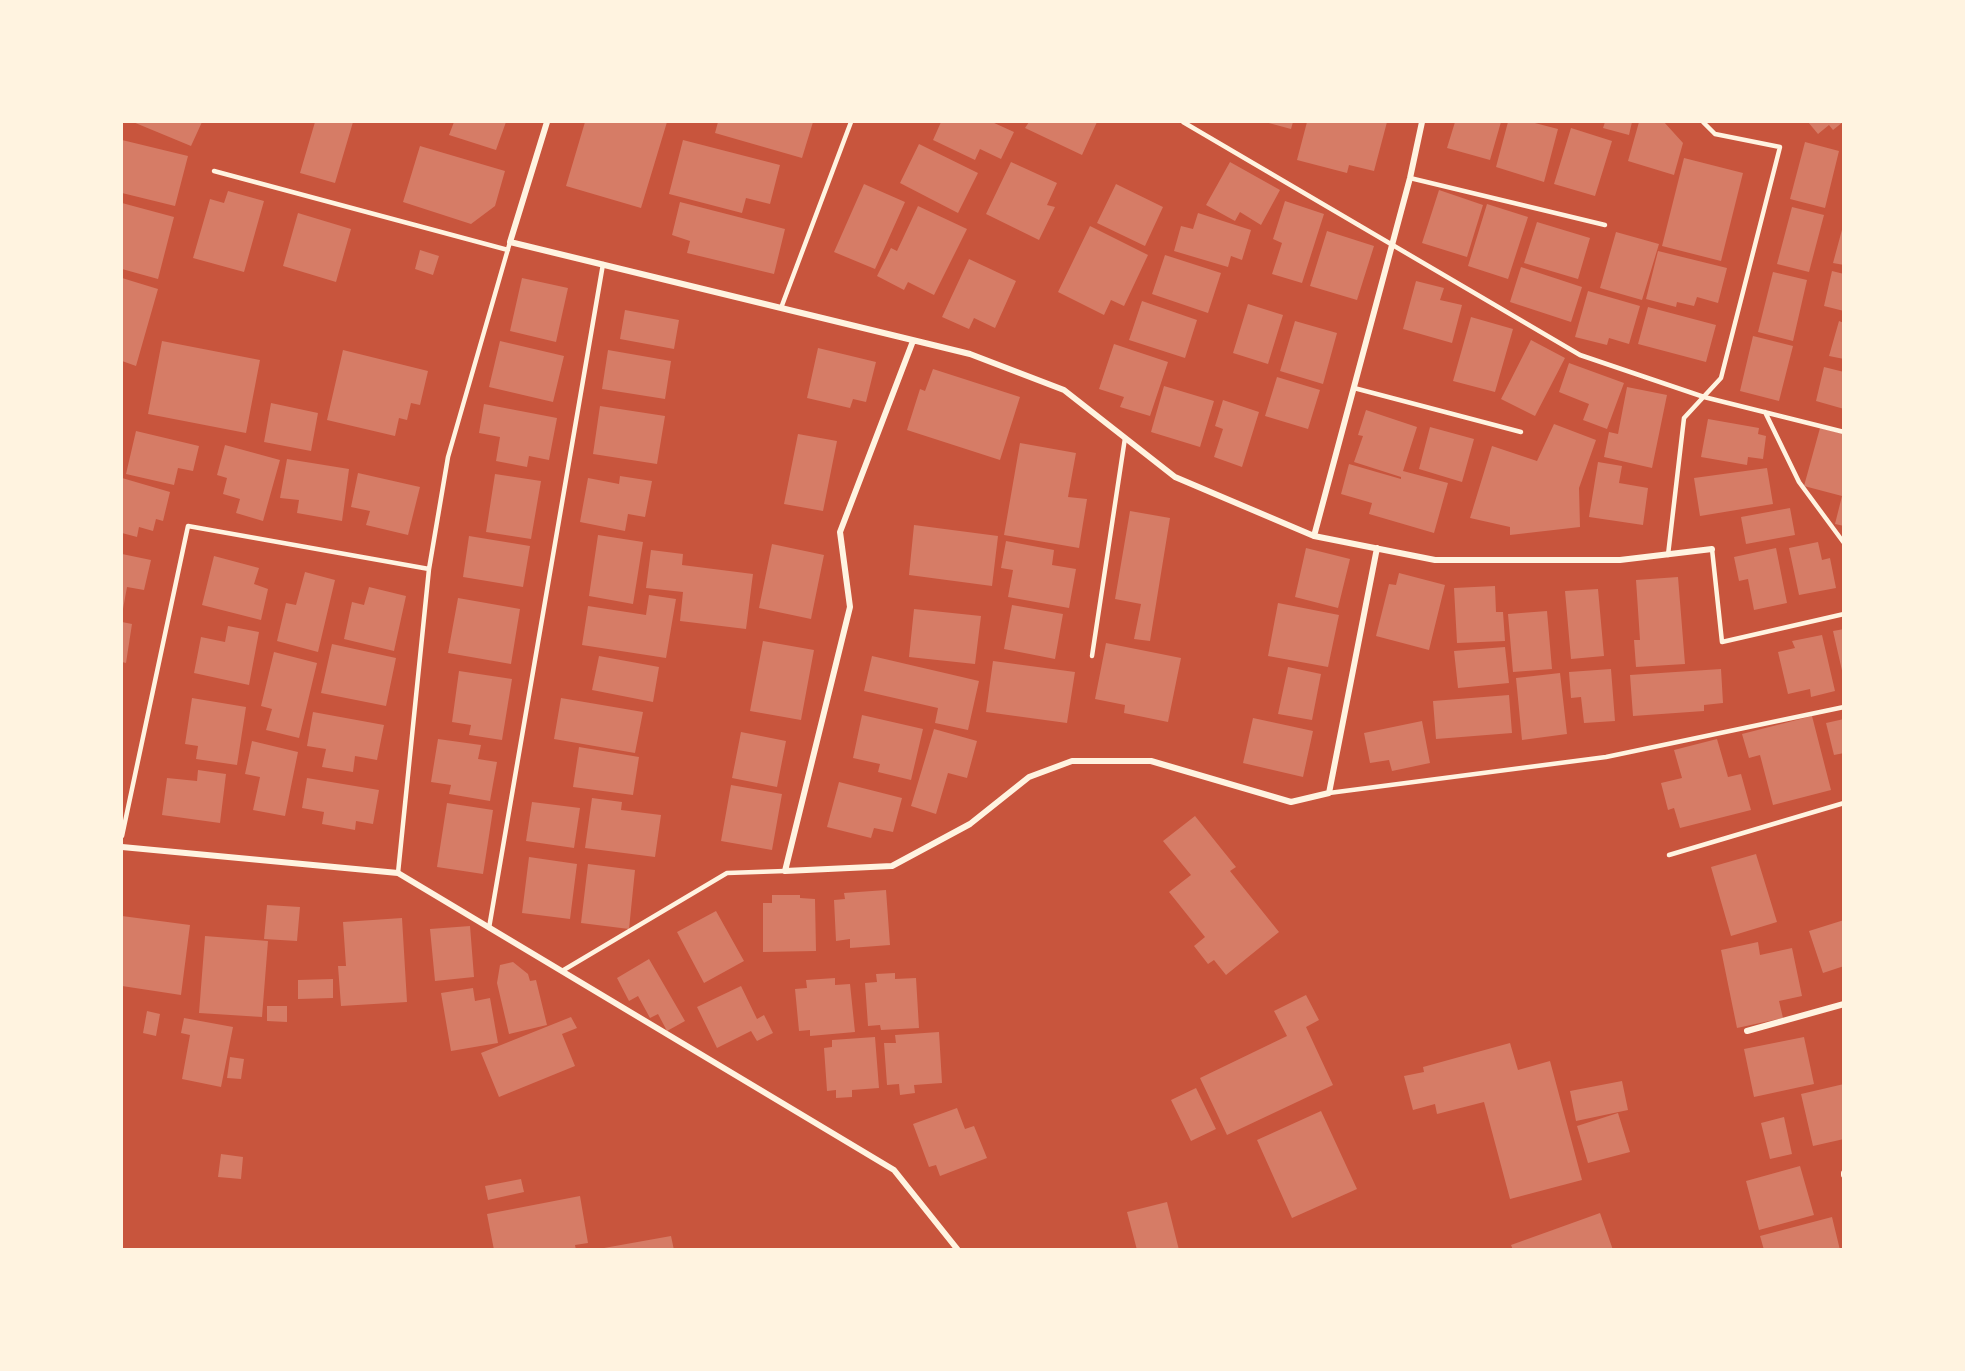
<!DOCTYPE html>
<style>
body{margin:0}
#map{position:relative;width:1965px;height:1371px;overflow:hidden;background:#c8553d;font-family:"Roboto Serif",serif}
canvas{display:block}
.frame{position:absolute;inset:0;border:123px solid #fff3e0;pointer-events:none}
</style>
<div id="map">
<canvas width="1965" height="1371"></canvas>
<div class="frame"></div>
</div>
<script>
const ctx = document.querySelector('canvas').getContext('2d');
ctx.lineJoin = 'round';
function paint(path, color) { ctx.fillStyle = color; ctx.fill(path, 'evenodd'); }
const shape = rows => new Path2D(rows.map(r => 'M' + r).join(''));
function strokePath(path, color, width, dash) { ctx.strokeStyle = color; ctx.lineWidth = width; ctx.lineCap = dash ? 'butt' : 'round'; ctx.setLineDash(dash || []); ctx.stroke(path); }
paint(shape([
 [133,122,202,122,191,146],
 [315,122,353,122,335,183,300,173],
 [454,122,506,122,496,150,449,135],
 [585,122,667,122,641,208,566,186],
 [718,122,813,122,802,158,715,133],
 [941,122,992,122,1014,132,1001,159,980,149,975,160,933,140],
 [1029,122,1097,122,1082,155,1025,128],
 [1265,122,1293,122,1291,129],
 [1307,122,1387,122,1374,171,1349,165,1347,173,1297,160],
 [1455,122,1501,122,1490,160,1447,148],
 [1508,122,1531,122,1558,129,1544,182,1496,167],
 [1605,122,1632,122,1629,135,1603,128],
 [1639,122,1664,122,1683,143,1674,175,1628,161],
 [1808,122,1843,122,1833,130,1829,125,1818,134],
 [1571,128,1612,141,1595,196,1554,184],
 [122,140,188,156,175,206,122,193],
 [683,140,780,165,770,204,746,198,742,213,669,194],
 [1805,142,1839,151,1825,208,1790,199],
 [919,144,978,173,958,213,900,183],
 [420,146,505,171,495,206,471,224,403,202],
 [1684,158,1743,173,1721,261,1662,246],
 [1011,162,1057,183,1047,205,1055,207,1039,240,986,214],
 [1230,162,1280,190,1261,225,1240,212,1235,221,1206,205],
 [864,184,905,202,875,269,834,252],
 [1116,184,1163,207,1145,246,1097,223],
 [1439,190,1483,205,1467,257,1422,243],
 [228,191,264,201,244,272,193,258,210,199,224,203],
 [1285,201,1324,214,1302,283,1272,274,1282,243,1273,239],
 [680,202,785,229,774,274,687,253,690,241,672,235],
 [122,203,174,217,158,279,122,269],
 [1487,204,1528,217,1508,279,1468,266],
 [918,206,967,229,934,295,908,282,904,290,877,276,891,248,897,251],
 [1792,207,1824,215,1809,272,1777,264],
 [298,213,351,229,336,282,283,266],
 [1198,213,1251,230,1242,260,1231,256,1228,267,1174,251,1181,226,1193,229],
 [1537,222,1590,238,1578,279,1524,263],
 [1090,226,1148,255,1124,306,1111,300,1104,315,1058,292],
 [1843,226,1844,227,1844,265,1833,263],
 [1327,231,1374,246,1357,300,1310,286],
 [1616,232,1659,244,1642,300,1600,288],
 [420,250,439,256,433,275,415,269],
 [1658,251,1727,268,1718,303,1697,297,1694,306,1677,302,1676,307,1646,299],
 [1165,255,1221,273,1208,313,1152,294],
 [969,259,1016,281,995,328,974,318,969,329,942,317],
 [1521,267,1582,287,1571,322,1510,302],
 [1832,271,1844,274,1844,311,1824,306],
 [1773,272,1807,280,1793,341,1758,332],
 [122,278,158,289,136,366,122,361],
 [522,278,568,288,556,342,510,331],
 [1416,281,1444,288,1440,300,1462,305,1452,343,1403,329],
 [1588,291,1640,306,1629,344,1609,338,1607,345,1575,337],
 [1142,301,1197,320,1185,358,1129,340],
 [1248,304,1283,315,1268,364,1233,353],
 [1648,307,1716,325,1706,362,1638,344],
 [625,310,679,320,674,349,620,339],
 [1471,317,1513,329,1495,392,1453,381],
 [1295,321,1337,333,1323,384,1280,371],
 [1839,321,1844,323,1844,359,1829,356],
 [1753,336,1793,346,1779,401,1740,391],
 [1531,340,1565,358,1535,416,1501,399],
 [162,341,260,360,246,433,148,414],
 [500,341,564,356,553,402,489,387],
 [1114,344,1168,362,1150,416,1120,407,1124,397,1099,389],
 [818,348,876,362,866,402,853,399,850,408,807,398],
 [343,350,428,371,420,405,411,403,407,420,399,418,395,436,327,420],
 [608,350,671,361,665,399,602,389],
 [1569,363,1624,383,1607,429,1583,420,1589,404,1559,392],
 [1824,367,1844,372,1844,409,1816,401],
 [933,369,1020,397,1000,460,907,430,920,389,925,391],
 [1277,377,1320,390,1308,429,1265,416],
 [1164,386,1214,401,1200,447,1151,432],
 [1627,387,1667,395,1652,468,1604,457,1609,432,1618,434],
 [1223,400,1259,412,1242,467,1214,457,1223,429,1215,426],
 [271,403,318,413,311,451,264,442],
 [484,404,557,418,549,460,529,456,527,467,496,461,500,437,479,433],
 [600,406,665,416,657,464,593,454],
 [1366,410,1417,427,1403,471,1448,483,1434,533,1369,514,1372,503,1341,494,1349,464,1401,479,1401,477,1354,462,1363,436,1358,435],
 [1708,419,1759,428,1758,434,1766,436,1763,459,1748,457,1747,465,1701,457],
 [1554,424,1596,440,1579,488,1580,527,1510,535,1510,527,1470,518,1492,446,1537,461],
 [1430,427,1474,439,1462,482,1419,469],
 [1820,428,1844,434,1844,526,1835,524,1842,496,1804,486],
 [136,431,199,446,193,471,178,468,174,485,126,474],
 [798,434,837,441,823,511,784,504],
 [1020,443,1076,453,1068,497,1087,499,1079,548,1004,535],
 [225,445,280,460,263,521,236,513,240,499,223,494,227,478,217,475],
 [287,459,349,469,342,521,297,513,299,500,280,498],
 [1598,462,1622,466,1619,483,1648,488,1643,525,1589,517],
 [1767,468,1773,504,1700,516,1694,478],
 [358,473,420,487,408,535,366,525,370,511,351,507],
 [495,474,541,481,531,539,486,532],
 [620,476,652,481,645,517,628,514,625,531,580,522,588,478,619,484],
 [122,478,170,492,163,521,156,519,153,531,139,527,137,537,122,533],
 [1790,508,1795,535,1746,544,1741,517],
 [1130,511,1170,518,1150,641,1134,639,1141,604,1115,599],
 [914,525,998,536,992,586,909,575],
 [598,535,643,542,633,604,589,596],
 [469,536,530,546,523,587,463,577],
 [1006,541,1054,550,1052,565,1076,569,1069,608,1008,597,1013,570,1001,568],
 [1818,542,1822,560,1830,558,1836,588,1799,595,1789,548],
 [772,544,824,555,811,619,759,608],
 [1306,548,1350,559,1338,608,1295,597],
 [1776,548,1787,603,1754,610,1748,579,1739,581,1734,557],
 [651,550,683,554,682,565,753,574,746,629,680,621,683,592,646,588],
 [122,554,151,560,144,590,127,587,123,609],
 [214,556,259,568,254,584,268,589,261,620,202,605],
 [305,572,335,580,318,652,277,641,286,603,296,605],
 [1399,573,1445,585,1429,650,1376,636,1389,584,1396,585],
 [1678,577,1685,664,1636,667,1634,640,1640,640,1636,580],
 [1495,586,1496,612,1503,612,1505,641,1457,643,1454,588],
 [369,587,406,596,394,651,344,639,352,602,364,605],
 [1598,589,1604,656,1571,659,1565,591],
 [649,595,676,599,666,658,582,645,588,606,646,615],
 [458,598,520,609,511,664,448,653],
 [1278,603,1339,615,1328,667,1268,656],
 [1012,605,1063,614,1055,659,1004,649],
 [914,609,981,616,975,664,909,657],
 [1547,611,1552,669,1513,672,1508,614],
 [122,622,132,624,126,663,122,662],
 [228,626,259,632,249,685,194,673,201,637,225,642],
 [1844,629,1844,674,1843,675,1833,631],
 [1822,635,1835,691,1811,697,1810,689,1788,694,1778,652,1795,648,1792,641],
 [763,641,814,650,801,720,750,711],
 [1106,643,1181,658,1168,722,1124,713,1125,705,1095,699],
 [332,644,396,658,386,706,321,693],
 [1505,647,1509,683,1458,688,1454,651],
 [274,652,317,663,299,738,266,730,272,709,261,706],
 [599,656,659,667,653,702,592,690],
 [872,656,979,681,968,730,935,723,938,708,864,691],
 [993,661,1075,672,1067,723,986,712],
 [1288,667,1321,674,1312,720,1278,714],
 [1611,669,1615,721,1584,723,1581,697,1571,698,1569,672],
 [1721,669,1723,703,1704,705,1704,711,1633,716,1630,675],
 [459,671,512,679,502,740,469,735,471,725,452,722],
 [1560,673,1567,734,1522,740,1516,678],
 [1509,695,1512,733,1436,739,1433,701],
 [192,698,246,707,237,765,196,759,198,746,185,744],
 [561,698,643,712,635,753,554,739],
 [313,712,384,725,377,760,355,756,353,772,322,767,326,749,307,746],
 [862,715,923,729,911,780,878,772,880,764,853,758],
 [1812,716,1831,790,1773,805,1760,755,1749,758,1742,734],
 [1253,718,1313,731,1303,777,1243,763],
 [1844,719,1844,753,1834,755,1826,723],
 [1422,721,1430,763,1392,771,1389,760,1370,763,1364,733],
 [934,729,977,741,967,778,948,773,936,814,911,806],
 [741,732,786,741,777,787,732,778],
 [438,739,481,745,478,759,497,762,490,801,449,794,451,785,431,782],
 [1717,739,1728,777,1741,774,1751,810,1680,828,1674,808,1668,810,1661,783,1682,778,1674,750],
 [252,741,298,752,285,816,253,810,260,777,245,774],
 [579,747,639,757,633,795,573,787],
 [198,770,226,774,220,823,162,815,167,778,197,781],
 [307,778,379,790,373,824,356,821,355,830,322,824,324,812,302,808],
 [839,782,902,798,893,832,874,828,871,838,827,827],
 [731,785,782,794,772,850,721,841],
 [592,798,622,802,621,810,661,815,655,857,585,848],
 [532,802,580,808,574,848,526,841],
 [447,803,493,810,483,874,437,867],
 [1195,816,1236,867,1230,871,1279,932,1226,975,1214,960,1208,964,1194,946,1205,937,1169,892,1191,875,1163,841],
 [1756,854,1777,922,1731,936,1711,867],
 [529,857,577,864,570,919,522,913],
 [588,864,635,870,629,929,581,923],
 [886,890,890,945,850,948,850,939,836,941,834,900,845,899,844,893],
 [772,895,800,895,800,898,815,899,816,951,763,952,763,903,772,903],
 [267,905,300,907,297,941,264,939],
 [716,911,744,961,704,983,677,932],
 [122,916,190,925,181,995,122,986],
 [402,918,407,1002,341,1006,338,966,346,966,343,922],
 [1844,920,1844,966,1823,973,1809,931],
 [470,926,474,977,435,981,430,929],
 [205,936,268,941,262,1017,199,1013],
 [1758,942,1760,955,1792,948,1802,996,1779,1001,1783,1018,1737,1028,1721,950],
 [649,959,685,1021,667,1031,658,1014,650,1018,638,996,629,1001,617,978],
 [513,962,528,974,530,981,536,980,547,1025,509,1034,497,983,500,965],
 [895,973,895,979,916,978,919,1028,881,1030,880,1025,868,1026,865,983,877,982,876,974],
 [835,978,835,985,850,984,855,1032,810,1036,810,1030,799,1031,795,989,807,988,806,980],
 [333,979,333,998,298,999,298,980],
 [741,986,757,1019,764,1015,773,1033,757,1041,751,1031,717,1048,697,1007],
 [473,988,475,1001,490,998,498,1043,451,1051,441,993],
 [1306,995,1319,1020,1306,1027,1333,1085,1227,1135,1200,1078,1287,1036,1274,1011],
 [267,1006,287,1006,287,1022,267,1021],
 [147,1011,160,1014,156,1036,143,1033],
 [571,1017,577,1028,562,1034,575,1066,499,1097,481,1053],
 [184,1018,233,1027,221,1087,182,1079,190,1035,181,1033],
 [939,1032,942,1083,914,1085,915,1093,900,1095,899,1084,887,1085,884,1043,896,1043,895,1035],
 [875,1037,879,1088,852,1090,852,1097,836,1098,836,1090,827,1091,824,1048,832,1047,832,1040],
 [1804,1037,1814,1084,1754,1097,1744,1049],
 [1510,1043,1518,1070,1550,1061,1582,1180,1510,1199,1484,1102,1437,1114,1435,1104,1413,1110,1404,1076,1424,1072,1423,1067],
 [230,1057,244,1059,241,1079,227,1078],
 [1622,1081,1628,1110,1576,1121,1570,1091],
 [1844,1084,1844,1139,1813,1146,1801,1094],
 [1196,1088,1216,1129,1191,1141,1171,1100],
 [957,1108,965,1129,974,1126,987,1158,940,1176,936,1165,929,1167,913,1124],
 [1321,1111,1357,1189,1292,1218,1257,1140],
 [1618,1113,1630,1152,1588,1163,1577,1126],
 [1784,1117,1792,1154,1770,1159,1761,1123],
 [221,1154,243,1157,241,1179,218,1177],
 [1800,1166,1814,1215,1759,1230,1746,1181],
 [521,1179,524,1192,488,1200,485,1186],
 [580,1196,588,1243,575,1245,576,1250,494,1250,487,1214],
 [1167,1202,1179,1250,1137,1250,1127,1212],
 [1600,1213,1613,1250,1513,1250,1511,1245],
 [1832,1217,1840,1250,1764,1250,1760,1236],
 [671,1236,674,1250,604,1250,604,1248]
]), '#d67c66');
strokePath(shape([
 [1183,122,1580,355,1704,397,1844,432],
 [214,171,508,250],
 [1410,178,1605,225],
 [781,308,851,122],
 [1354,388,1521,432],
 [1765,412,1799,482,1844,543],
 [1712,549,1722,642,1844,614],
 [1668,555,1684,418,1721,378,1780,147,1715,134,1703,122],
 [1092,656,1125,438],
 [1329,793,1606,757,1844,707],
 [122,836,188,526,429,569],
 [1669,855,1844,803],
 [398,873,429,569,448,457,510,242],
 [489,928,603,264],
 [562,971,727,873,785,871]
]), '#fff3e0', 4.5);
strokePath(shape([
 [547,122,510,242,970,354,1064,390,1175,477,1314,536,1435,560,1620,560,1712,549],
 [913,341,840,532,850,607,785,871,892,866,970,824,1029,777,1072,761,1151,761,1291,802,1329,793,1377,548],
 [1314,536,1410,178,1422,122],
 [122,847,398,873,894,1170,958,1250],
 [1747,1031,1844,1004],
 [1844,1173,1844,1175]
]), '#fff3e0', 6);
</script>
